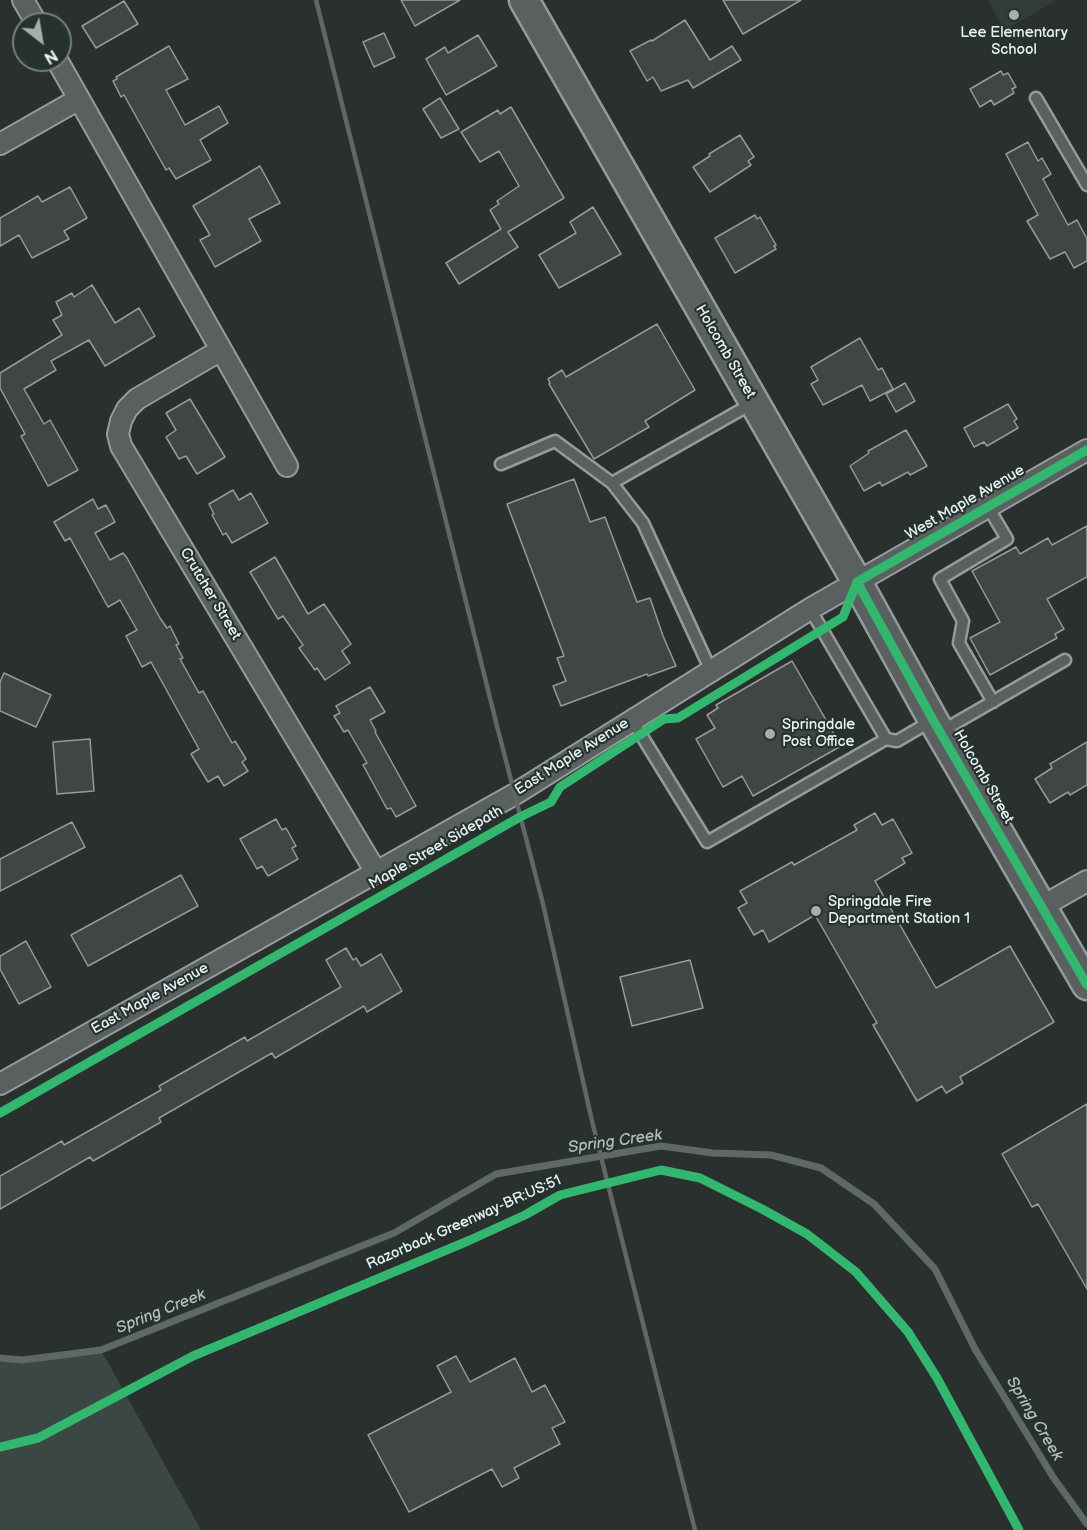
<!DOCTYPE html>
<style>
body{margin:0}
#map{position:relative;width:1087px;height:1530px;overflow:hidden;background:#29302d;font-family:"Balsamiq Sans",sans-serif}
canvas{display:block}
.north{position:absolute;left:12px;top:12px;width:60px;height:60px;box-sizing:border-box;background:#26332d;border:2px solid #747f7e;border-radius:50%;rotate:149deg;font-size:16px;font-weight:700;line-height:24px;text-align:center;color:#e8f1f8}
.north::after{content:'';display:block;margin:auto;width:21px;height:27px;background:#a5adb1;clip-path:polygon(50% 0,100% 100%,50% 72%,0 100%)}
</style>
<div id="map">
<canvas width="1087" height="1530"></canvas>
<div class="north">N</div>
</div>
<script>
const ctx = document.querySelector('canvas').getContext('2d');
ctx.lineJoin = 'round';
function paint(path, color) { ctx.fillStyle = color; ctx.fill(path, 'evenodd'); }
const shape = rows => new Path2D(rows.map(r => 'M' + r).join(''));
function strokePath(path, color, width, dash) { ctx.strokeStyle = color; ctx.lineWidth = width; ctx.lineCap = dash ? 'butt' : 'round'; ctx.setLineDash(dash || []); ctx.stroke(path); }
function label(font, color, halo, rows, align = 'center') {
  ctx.font = font + ' "Balsamiq Sans",sans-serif'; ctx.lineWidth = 4.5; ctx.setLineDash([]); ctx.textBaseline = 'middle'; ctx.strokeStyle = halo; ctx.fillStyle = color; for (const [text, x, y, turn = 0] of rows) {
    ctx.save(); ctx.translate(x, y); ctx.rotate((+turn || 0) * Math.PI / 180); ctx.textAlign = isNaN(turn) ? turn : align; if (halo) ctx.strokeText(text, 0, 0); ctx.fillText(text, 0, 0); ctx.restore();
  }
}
paint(shape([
 [988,0,1057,0,1005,30]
]), '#323d38');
paint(shape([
 [101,1350,201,1530,0,1530,0,1358,23,1360]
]), '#3b4743');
strokePath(shape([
 [0,1358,23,1360,101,1350,394,1233,496,1174,661,1146,713,1153,771,1155,821,1168,874,1204,935,1269,975,1349,1053,1477,1087,1524]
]), '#5e6967', 7);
const building = shape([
 [401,0,460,0,415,26,401,0],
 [723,0,801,0,743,34,723,0],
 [124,1,138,24,96,48,82,26,124,1],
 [685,20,710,60,732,46,741,60,693,88,688,80,661,91,653,77,647,81,630,51,651,40,652,41,685,20],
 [384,33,395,57,374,67,363,42,384,33],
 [478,35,497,66,446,95,426,59,445,47,448,53,478,35],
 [169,46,188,79,166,90,185,125,219,106,228,123,200,140,211,160,176,179,169,168,166,170,124,95,121,97,113,81,117,79,116,77,169,46],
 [1001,71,1003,75,1008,73,1016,87,1012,89,1014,93,994,105,991,100,980,107,970,89,1001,71],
 [440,98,459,129,441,138,423,109,440,98],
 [511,107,564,198,508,232,518,247,459,284,446,263,501,229,490,210,499,204,497,201,519,186,499,151,480,162,461,132,498,110,500,114,511,107],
 [740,135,754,157,748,161,751,165,710,192,693,167,710,156,709,154,740,135],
 [1028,142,1038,161,1042,158,1051,174,1043,179,1068,225,1077,220,1087,239,1087,261,1074,268,1065,252,1050,259,1027,221,1038,215,1006,154,1028,142],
 [260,166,280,203,249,219,261,241,215,267,200,240,210,235,193,206,260,166],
 [70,187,87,218,64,231,69,239,32,258,19,235,0,246,0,218,38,196,42,202,70,187],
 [593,207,621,254,559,288,539,255,576,233,570,222,593,207],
 [755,215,757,219,760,217,776,245,774,246,776,249,735,273,715,238,755,215],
 [92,285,115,323,139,308,155,336,105,366,89,340,51,361,56,370,24,389,44,424,50,420,78,470,48,486,21,436,25,434,0,388,0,373,62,335,53,320,62,315,56,302,72,293,74,297,92,285],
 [657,324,695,390,645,421,649,427,594,459,549,384,550,383,548,379,562,370,566,377,657,324],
 [860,338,878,370,882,368,893,389,870,401,862,385,823,405,811,384,818,380,811,367,860,338],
 [905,383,915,401,896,412,886,394,905,383],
 [190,399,225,457,197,474,186,456,179,459,166,437,176,430,166,413,190,399],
 [1008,404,1017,419,1014,421,1018,428,987,446,984,442,974,447,964,428,1008,404],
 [906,430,927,466,910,475,908,472,882,486,880,482,864,491,850,466,869,453,868,451,906,430],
 [574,479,590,522,605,517,637,602,650,598,663,636,676,666,648,676,647,674,561,706,553,686,566,681,557,658,564,656,507,504,574,479],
 [233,490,239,500,251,493,268,523,232,543,226,533,223,535,212,515,214,514,209,504,233,490],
 [93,499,98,509,106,505,115,522,95,533,110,560,123,553,127,558,160,618,167,628,170,626,179,644,176,645,183,658,180,659,199,693,203,691,232,743,235,741,246,759,242,762,248,771,224,786,218,776,208,782,191,754,199,749,151,662,142,667,126,636,137,630,120,600,108,607,70,538,65,541,54,522,93,499],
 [1087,526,1087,577,1047,599,1064,629,1055,634,1057,638,990,675,970,638,1000,622,972,571,1016,547,1020,554,1048,538,1052,545,1087,526],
 [275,557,308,614,324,604,351,644,342,651,350,663,325,680,317,668,315,670,299,648,303,645,283,616,278,619,250,572,275,557],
 [792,661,841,746,753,796,742,776,723,787,696,739,715,728,707,715,718,708,716,705,792,661],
 [4,673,51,695,36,727,0,711,0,682,4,673],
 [370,687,385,712,370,720,376,731,375,732,416,806,396,817,391,808,387,809,363,765,367,763,348,730,344,732,334,716,340,713,336,706,370,687],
 [90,739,94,791,57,794,53,742,90,739],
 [1087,742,1087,785,1070,795,1068,792,1050,803,1035,779,1052,768,1050,764,1087,742],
 [875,813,882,825,893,819,912,853,902,858,905,863,875,881,936,988,1010,946,1054,1022,960,1077,963,1083,946,1093,942,1086,917,1101,873,1025,877,1023,815,915,769,942,763,930,754,935,738,908,747,903,740,891,792,862,794,865,857,830,854,825,875,813],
 [276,819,282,830,286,828,296,846,292,848,298,859,268,876,262,866,257,869,240,839,276,819],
 [72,822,85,847,0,891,0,859,72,822],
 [181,875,198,906,88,966,71,935,181,875],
 [26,941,51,987,19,1004,0,969,0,956,26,941],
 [346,948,353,960,356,958,361,966,381,954,402,991,367,1012,364,1006,275,1058,272,1053,159,1118,161,1122,93,1161,90,1157,0,1209,0,1176,62,1141,64,1145,161,1090,159,1086,245,1037,247,1041,341,987,326,960,346,948],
 [690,960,703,1008,632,1026,620,977,690,960],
 [1087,1104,1087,1289,1038,1204,1032,1207,1002,1154,1087,1104],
 [456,1356,470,1382,515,1358,532,1392,545,1385,565,1422,552,1428,560,1444,514,1468,519,1478,502,1487,492,1469,409,1512,368,1435,451,1392,437,1366,456,1356]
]);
paint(building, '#414644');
strokePath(building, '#959a9a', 1.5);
const lane = shape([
 [1036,98,1087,185],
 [501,464,555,441,612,483],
 [988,507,1007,539,940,579,963,621,959,643,993,702],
 [810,609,886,739,897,741,933,720],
 [711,671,643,523,612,483,753,403],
 [632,720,707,842,886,739],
 [940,732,1065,660]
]);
const street = shape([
 [23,0,37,24],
 [57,60,287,466],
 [0,144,79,99],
 [221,350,137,399,127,409,121,421,118,434,121,446,376,872],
 [1041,907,1087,881],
 [0,1084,515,794,810,609,1087,450]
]);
const secondary = shape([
 [524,0,857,582,933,720,1087,985]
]);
strokePath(lane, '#959a9a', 15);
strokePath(street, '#959a9a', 24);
strokePath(secondary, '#959a9a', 33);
strokePath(lane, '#5a6060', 10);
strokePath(street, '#5a6060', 20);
strokePath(secondary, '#5a6060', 28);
strokePath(shape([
 [316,0,497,726,543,904,592,1121,695,1530]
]), '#626665', 4.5);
strokePath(shape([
 [857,582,933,720,1087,985],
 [857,582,1087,450],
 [0,1113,520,817,551,802,560,787,664,719,678,718,843,617,857,582],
 [0,1447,38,1438,193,1356,468,1241,525,1215,560,1195,661,1170,700,1178,762,1209,807,1234,856,1272,908,1332,937,1378,1019,1530]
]), '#33b770', 9);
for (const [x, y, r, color] of [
 [1014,15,6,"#a5adb1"],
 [770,734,6,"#a5adb1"],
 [816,911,6,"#a5adb1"]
]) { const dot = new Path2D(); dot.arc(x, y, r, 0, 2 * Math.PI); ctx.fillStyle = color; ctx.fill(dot); strokePath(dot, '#26332d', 2); }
label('15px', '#e8f1f8', '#26332d', [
 ["Lee Elementary",1014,33,"center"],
 ["School",1014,50,"center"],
 ["Springdale",782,725],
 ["Post Office",782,742],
 ["Springdale Fire",828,902],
 ["Department Station 1",828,919]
], 'left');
label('15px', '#e8f1f8', '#26332d', [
 ["Holcomb Street",725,352,60],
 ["West Maple Avenue",965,503,-30],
 ["Crutcher Street",210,594,59],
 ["East Maple Avenue",572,757,-32],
 ["Holcomb Street",983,777,60],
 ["Maple Street Sidepath",436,848,-30],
 ["East Maple Avenue",150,999,-29],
 ["Razorback Greenway-BR:US:51",464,1223,-24]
]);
label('italic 16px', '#b3bdc0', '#26332d', [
 ["Spring Creek",615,1142,-8],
 ["Spring Creek",161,1312,-22],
 ["Spring Creek",1034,1419,59]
]);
</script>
